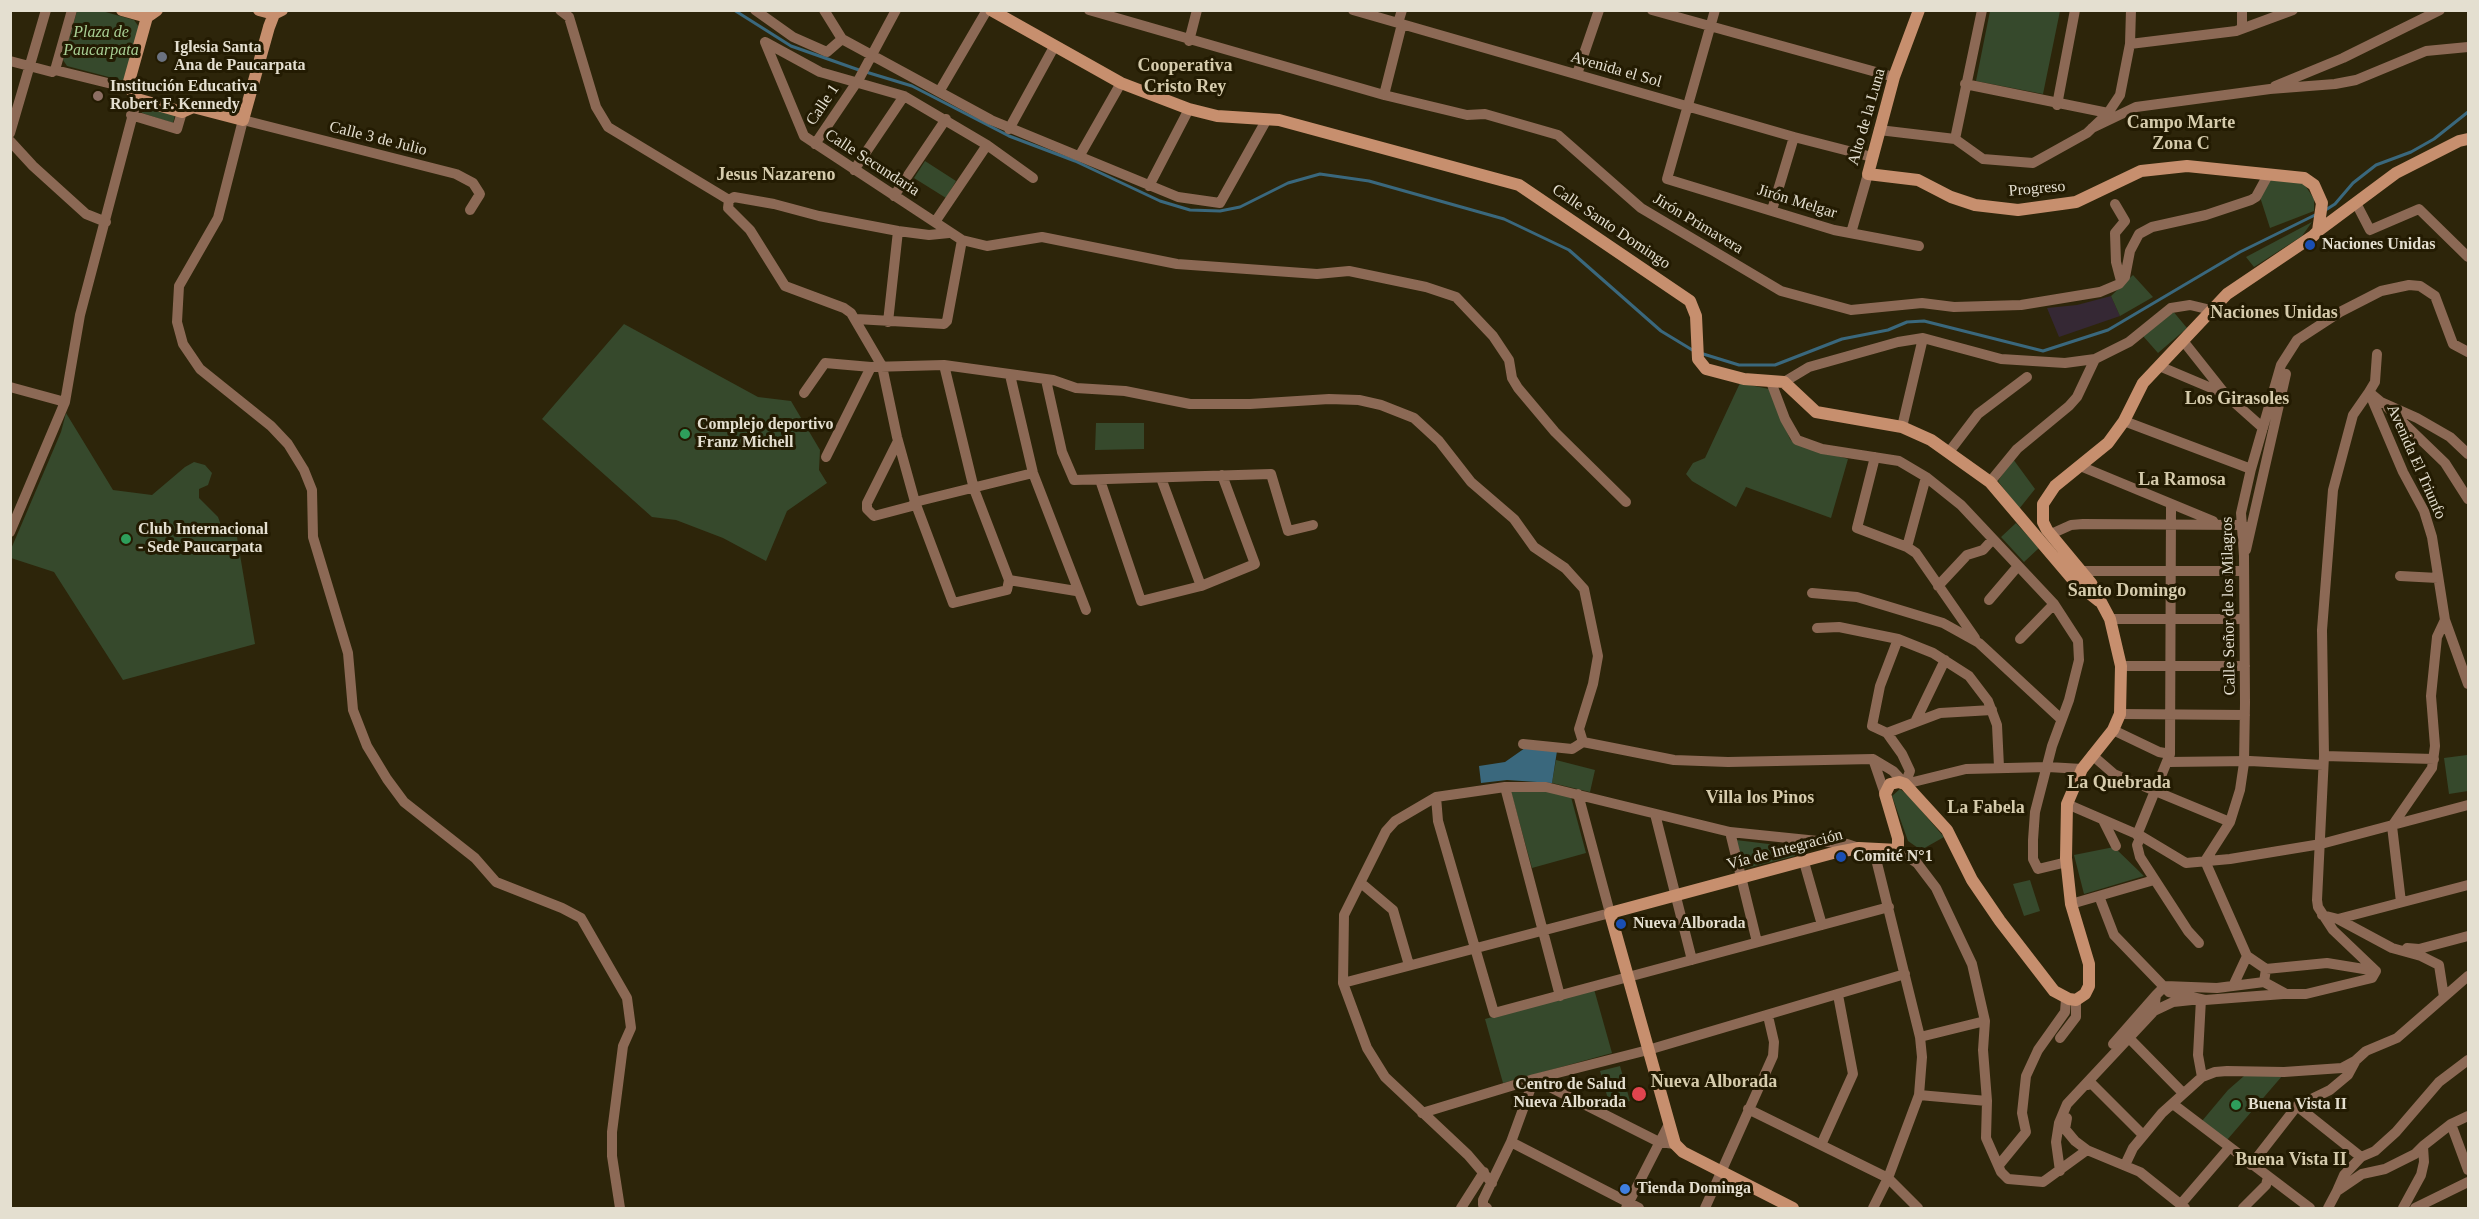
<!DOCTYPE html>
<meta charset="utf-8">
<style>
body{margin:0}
#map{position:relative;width:2479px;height:1219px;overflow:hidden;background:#2d250a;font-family:Georgia,serif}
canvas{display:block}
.frame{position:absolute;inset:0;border:12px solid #e4dfd0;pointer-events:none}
</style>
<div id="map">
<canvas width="2479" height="1219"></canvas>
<div class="frame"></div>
</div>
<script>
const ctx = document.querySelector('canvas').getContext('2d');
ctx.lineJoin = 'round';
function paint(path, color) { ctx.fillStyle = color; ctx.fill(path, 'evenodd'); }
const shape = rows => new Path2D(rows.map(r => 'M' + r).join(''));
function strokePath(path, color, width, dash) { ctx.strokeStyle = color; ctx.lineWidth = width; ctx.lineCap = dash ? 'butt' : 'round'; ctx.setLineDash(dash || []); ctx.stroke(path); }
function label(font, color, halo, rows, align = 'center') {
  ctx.font = font + ' Georgia,serif'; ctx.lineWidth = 6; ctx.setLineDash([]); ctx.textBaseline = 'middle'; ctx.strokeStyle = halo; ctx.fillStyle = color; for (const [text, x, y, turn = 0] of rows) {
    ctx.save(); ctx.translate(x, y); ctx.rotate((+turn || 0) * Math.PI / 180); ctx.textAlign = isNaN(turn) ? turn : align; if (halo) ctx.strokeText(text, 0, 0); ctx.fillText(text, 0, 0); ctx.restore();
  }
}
paint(shape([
 [2111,296,2120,316,2059,337,2047,308,2077,305]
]), '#352834');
paint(shape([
 [77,11,102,11,134,20,139,27,124,81,67,66,63,60],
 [1990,11,2060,11,2043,94,1976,81],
 [144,105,175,115,173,123,142,113],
 [925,161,956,181,946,198,914,178],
 [2269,180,2303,182,2314,199,2314,211,2270,228,2260,197],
 [2312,222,2302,236,2254,267,2246,257],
 [2133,275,2153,297,2120,316,2111,296],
 [2172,310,2187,328,2158,353,2143,336],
 [624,324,758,397,791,401,820,450,819,470,827,483,787,511,766,561,723,538,676,520,652,517,542,419],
 [1740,383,1769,389,1790,439,1794,443,1848,459,1831,518,1746,487,1736,507,1692,481,1686,474,1693,463,1705,458],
 [66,413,113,490,152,495,185,467,194,462,205,465,212,473,208,485,199,489,199,498,218,517,222,528,235,525,255,644,123,680,54,572,11,558,11,549,61,432],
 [1096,423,1144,423,1144,449,1095,450],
 [2013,459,2035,489,2019,509,1998,481],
 [2016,523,2039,548,2024,562,2001,537],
 [2467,755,2468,791,2449,794,2444,758],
 [1556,760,1595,770,1590,792,1552,783],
 [1900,789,1908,795,1944,837,1921,850,1908,841,1892,796],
 [1546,791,1571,797,1586,853,1532,868,1511,792],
 [1736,840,1793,847,1795,856,1743,869],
 [2114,847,2144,876,2084,894,2074,855],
 [2030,880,2040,911,2024,916,2013,884],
 [1594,989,1612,1053,1503,1083,1485,1019],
 [1620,1066,1630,1101,1610,1106,1600,1071],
 [2283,1075,2227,1140,2202,1121,2228,1090,2244,1076]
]), '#36492c');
paint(shape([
 [1525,748,1557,751,1552,783,1507,780,1481,783,1479,766,1505,762]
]), '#3a687d');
strokePath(shape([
 [734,10,791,46,859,70],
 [866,72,912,86,1009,136,1075,161,1160,201,1190,210,1220,211,1240,207,1288,183,1320,174,1369,181,1504,219,1569,250,1661,331,1694,351],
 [2324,211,2335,204,2353,183,2376,165,2411,152,2434,139,2468,112],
 [1700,353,1739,365,1775,365,1842,339,1888,330,1907,322,1924,321,2043,351,2108,330,2240,252,2315,215]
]), '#3a687d', 3);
strokePath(shape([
 [560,10,569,17,596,107,608,127,729,200],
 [755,10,793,37,827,52,842,39],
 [824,10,842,39,991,120,1178,197,1220,203,1267,119],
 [1089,10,1384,95,1467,115,1485,114,1558,135,1641,208,1781,291,1851,310,1922,303,1954,307,2021,305,2100,292,2119,284,2125,277,2130,251,2139,234,2152,227,2206,215,2251,200,2256,197,2268,175],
 [1353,10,1794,137,1872,157],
 [1652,10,1894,77],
 [1715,10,1667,179,1834,230,1919,246],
 [2242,10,2242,28],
 [1398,23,1402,10],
 [1189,41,1197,10],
 [765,42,804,136,962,240,987,246,1042,237,1177,264,1317,274,1349,271,1426,287,1456,297,1493,336,1509,360,1512,378,1518,388,1555,432,1626,502],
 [765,42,820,72,904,96,987,145,1033,178],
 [2130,44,2236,31,2293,10],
 [10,61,52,72,55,70,120,86,128,85],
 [55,70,72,10],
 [1577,74,1599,10],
 [1965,84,2108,113],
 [2275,86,2343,58,2440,10],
 [939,92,987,10],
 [1384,95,1402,24],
 [2057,105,2075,10],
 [131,115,177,129,182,112],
 [2092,128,2136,107,2270,89,2335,84,2356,80,2426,51,2468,47],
 [1009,129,1054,47],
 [1879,130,1955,139,1983,159,2033,163,2087,133,2108,113,2120,95,2130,44,2131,10],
 [10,133,46,10],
 [1955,139,1982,10],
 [10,141,33,166,86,214,106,222],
 [815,144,859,79,896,10],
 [1080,155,1121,83],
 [854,170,904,96],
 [1149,186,1189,109],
 [894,196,946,119],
 [729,200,728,208,750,230,785,286,844,308,851,313,882,366,897,437,915,502,953,603,1007,590,1009,580,974,489,944,365],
 [729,200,734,197,774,204,819,216,898,231,929,235,949,233],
 [2356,203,2370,230,2419,209,2468,257],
 [2115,204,2125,221,2115,233,2116,262,2121,281],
 [470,210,480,194,473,183,456,174,243,120,218,218,179,286,177,322,183,344,200,369,271,426,288,444,304,470,312,490,313,537,348,653,353,710,367,746,387,779,404,802,475,858,496,882,562,908,581,918,627,998,631,1028,623,1046,612,1132,612,1156,620,1208],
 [1772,210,1794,137],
 [935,222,987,145],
 [1851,233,1868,174],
 [856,319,944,324,947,321,962,240],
 [888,322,898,231],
 [2184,342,2226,395,2263,428],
 [2377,354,2375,382,2369,392,2403,472,2424,511,2432,537,2445,620,2468,684],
 [2159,366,2223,393],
 [1010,375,1033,473,1086,610],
 [1046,380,1062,452,1074,480,1271,474,1288,531,1313,525],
 [1771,382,1785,419,1797,440,1822,449,1899,461,1926,477,1961,505,2054,604,2078,641,2079,660,2069,700,2052,746,2035,812,2033,840,2033,859,2038,869,2067,862],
 [1784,382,1809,367,1898,342,1923,338,2001,359,2065,363,2095,359],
 [10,387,65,402],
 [804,393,825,363,871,367,944,365,1053,380,1076,388,1125,391,1190,404,1250,404,1329,399,1359,400,1381,405,1414,418,1439,441,1471,482,1514,519,1534,547,1565,568,1584,589,1598,656,1593,684,1579,729,1583,742],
 [2388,408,2445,463,2468,499],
 [2124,421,2251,469],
 [1902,427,1923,338],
 [898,441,867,503,867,509,874,516,912,506,915,502,1033,473],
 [1949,452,1978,414,2027,377],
 [826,457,871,367],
 [1875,457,1857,528,1907,547],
 [2080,466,2213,521],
 [1926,477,1907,547,1916,553,1975,638],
 [1161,478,1201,586],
 [1100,480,1141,601,1201,586,1255,564,1222,475],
 [1990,482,2017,449,2069,406,2077,397,2095,359,2129,342,2171,308,2190,305,2211,310],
 [10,532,65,402,80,315,137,99],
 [2051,534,2071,525,2083,524,2243,525],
 [2246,550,2286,374],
 [2081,571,2244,571],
 [2400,576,2438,578],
 [1009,580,1076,591],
 [1938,586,1967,555,1983,550,1993,539],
 [1812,593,1857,597,1943,623,1979,643,2061,719],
 [1989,600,2018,566],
 [2110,619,2244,619],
 [1817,628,1839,627,1898,639,1933,653,1969,676,1988,701,1997,725,1999,767],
 [1898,639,1880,686,1872,726,1887,733,1902,754,1910,771,1905,784],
 [2020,639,2054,604],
 [2121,666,2245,666],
 [2120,714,2245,715],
 [1916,720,1945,660],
 [2113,730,2159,752,2170,754],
 [1887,733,1940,713,1992,710],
 [1523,744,1572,749,1583,742,1674,760,1728,762,1873,759,1893,771,1905,784],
 [2092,755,2114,774,2230,822],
 [2324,756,2434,759],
 [1873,759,1885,794],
 [2169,762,2250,761,2323,765],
 [1905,784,1966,769,2048,767,2082,769],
 [1505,787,1560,996],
 [1436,797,1438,821,1494,1013,1889,907],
 [2067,804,2141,836,2186,863,2230,859,2321,844,2468,805],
 [1655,814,1692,960],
 [2103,820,2116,846],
 [1730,832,1757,942],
 [2137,835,2170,754,2171,506],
 [2141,836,2137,845,2140,857,2188,931,2199,943],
 [1898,850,1917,863,1936,888,1972,964,1985,1021,1983,1050,1987,1101,1986,1138,2001,1172,2008,1179,2043,1182,2087,1150,2140,1172,2185,1208],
 [2205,861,2230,822,2240,790,2244,763,2245,703,2244,556,2241,513,2251,469,2281,365,2297,340,2340,312,2381,291,2409,285,2420,286,2435,296,2453,344,2468,352],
 [2205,861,2247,956,2266,969,2264,982],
 [1804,862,1822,925],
 [1361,883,1393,910,1409,965],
 [2099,896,2114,935,2169,992,2205,1000,2283,994],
 [2401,902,2392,826,2432,768,2435,746,2431,696,2437,637,2445,620],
 [2071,904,2154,880],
 [2338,919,2468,885],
 [2407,948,2419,949,2468,936],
 [2266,969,2327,963,2376,971],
 [2376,971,2333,930,2318,907,2317,900,2324,756,2322,630,2333,490,2353,415,2369,392,2381,402,2417,418,2450,437,2468,454],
 [1343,983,1610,913,1578,794],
 [2233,986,2247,956],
 [2444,997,2468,976],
 [2154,1011,2173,1002,2201,999,2198,1055,2202,1077],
 [1920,1037,1985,1021],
 [2060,1038,2076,1017,2076,1000],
 [2129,1038,2183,1093],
 [2113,1044,2156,995],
 [2088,1085,2089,1081,2143,1135],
 [1919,1095,1987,1101],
 [2173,1104,2310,1208],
 [2297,1106,2361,1157],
 [1748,1109,1888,1178,1918,1208],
 [1422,1113,1534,1079,1648,1050,1905,974],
 [2067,1118,2065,1129,2075,1141,2087,1150],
 [2451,1124,2468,1170],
 [1511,1142,1639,1208],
 [1821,1145,1853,1074,1838,995],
 [2423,1146,2451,1124,2468,1116],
 [1999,1165,2026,1132,2022,1113,2026,1076,2038,1050,2065,1012,2066,999],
 [2125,1165,2133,1148,2162,1113,2202,1077,2215,1072,2227,1071,2284,1072,2342,1068,2355,1061,2366,1051,2397,1038,2444,997,2439,965,2421,956,2392,948,2338,919,2322,915],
 [2251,1165,2297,1106,2330,1090,2348,1075,2355,1062],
 [2060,1171,2056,1142,2059,1123,2067,1104,2154,1011,2156,995,2165,986,2217,988,2264,982,2286,994,2306,994,2372,978,2376,971],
 [1492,1183,1468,1155,1385,1077,1367,1048,1343,983,1344,915,1386,831,1395,821,1436,797,1505,787,1546,787,1730,832,1847,844,1859,848],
 [2337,1191,2344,1175,2361,1157,2375,1151,2396,1132,2439,1082,2468,1060],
 [2180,1205,2229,1148],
 [1461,1208,1484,1172],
 [1487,1208,1483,1205,1483,1200,1511,1142,1534,1079,1659,1142,1675,1144],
 [1626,1208,1669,1124],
 [1705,1208,1773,1056,1774,1042,1768,1016],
 [1873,1208,1888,1178,1919,1095,1922,1057,1920,1037,1874,851],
 [2243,1208,2266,1185,2268,1177],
 [2328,1208,2337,1191,2362,1174,2385,1169,2415,1154,2423,1146,2424,1162,2421,1175,2403,1208],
 [2415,1208,2468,1182]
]), '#8c6955', 10);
strokePath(shape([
 [122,10,147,17],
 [157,10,147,17,128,85,137,99,182,112,193,107,243,120,269,27,274,14,282,10],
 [259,10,274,14],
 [991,10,1121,83,1189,109,1217,116,1279,120,1519,185,1690,301,1696,316,1698,359,1706,369,1744,379,1784,382,1816,412,1902,427,1931,440,1990,482,2075,582,2099,601],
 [2318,231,2396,173,2459,141,2468,139],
 [1793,1208,1683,1152,1675,1144,1610,913,1833,853,1859,848,1898,850,1898,838,1885,794,1890,784,1899,782,1905,784,1947,830,1972,880,2000,921,2054,991,2069,999,2076,1000,2085,994,2089,986,2089,964,2071,904,2066,858,2067,804,2082,769,2113,730,2120,714,2121,666,2110,619,2091,583,2047,530,2043,522,2043,504,2055,486,2108,443,2124,421,2143,383,2227,294,2313,236,2318,231,2322,203,2314,185,2304,178,2187,166,2141,171,2076,202,2018,210,1975,205,1951,197,1918,180,1868,174,1894,77,1919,10]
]), '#c78f6e', 12);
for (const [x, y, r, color] of [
 [162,57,6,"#6b7280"],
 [98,96,6,"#8d6e63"],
 [2310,245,6,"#1a4fb4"],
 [685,434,6,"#2e9e5b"],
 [126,539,6,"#2e9e5b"],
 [1841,857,6,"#1a4fb4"],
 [1621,924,6,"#1a4fb4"],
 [1639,1094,8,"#e0444e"],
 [2236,1105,6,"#2e9e5b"],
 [1625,1189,6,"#3f7fe0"]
]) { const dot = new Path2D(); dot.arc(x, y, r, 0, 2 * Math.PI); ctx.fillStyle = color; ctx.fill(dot); strokePath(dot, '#231b02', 2); }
label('italic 16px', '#a8cf94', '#231b02', [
 ["Plaza de",101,33],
 ["Paucarpata",101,51]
]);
label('bold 16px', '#e4dfd0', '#231b02', [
 ["Iglesia Santa",174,48],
 ["Ana de Paucarpata",174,66],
 ["Institución Educativa",110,87],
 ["Robert F. Kennedy",110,105],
 ["Naciones Unidas",2322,245],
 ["Complejo deportivo",697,425],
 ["Franz Michell",697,443],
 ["Club Internacional",138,530],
 ["- Sede Paucarpata",138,548],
 ["Comité N°1",1853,857],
 ["Nueva Alborada",1633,924],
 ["Centro de Salud",1626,1085,"right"],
 ["Nueva Alborada",1626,1103,"right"],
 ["Buena Vista II",2248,1105],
 ["Tienda Dominga",1637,1189]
], 'left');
label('16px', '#e4dfd0', '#231b02', [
 ["Avenida el Sol",1616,70,16],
 ["Calle 1",823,105,-56],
 ["Alto de la Luna",1867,117,-74],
 ["Calle 3 de Julio",378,139,14],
 ["Calle Secundaria",872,163,33],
 ["Progreso",2037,189,-5],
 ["Jirón Melgar",1797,202,17],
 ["Jirón Primavera",1698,224,31],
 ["Calle Santo Domingo",1611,227,34],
 ["Avenida El Triunfo",2416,462,66],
 ["Calle Señor de los Milagros",2229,606,-91],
 ["Vía de Integración",1785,850,-15]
]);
label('bold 18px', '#d5cbac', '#231b02', [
 ["Cooperativa",1185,66],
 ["Cristo Rey",1185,87],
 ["Campo Marte",2181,123],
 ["Zona C",2181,144],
 ["Jesus Nazareno",776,175],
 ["Naciones Unidas",2274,313],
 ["Los Girasoles",2237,399],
 ["La Ramosa",2182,480],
 ["Santo Domingo",2127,591],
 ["La Quebrada",2119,783],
 ["Villa los Pinos",1760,798],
 ["La Fabela",1986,808],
 ["Nueva Alborada",1714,1082],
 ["Buena Vista II",2291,1160]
]);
</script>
